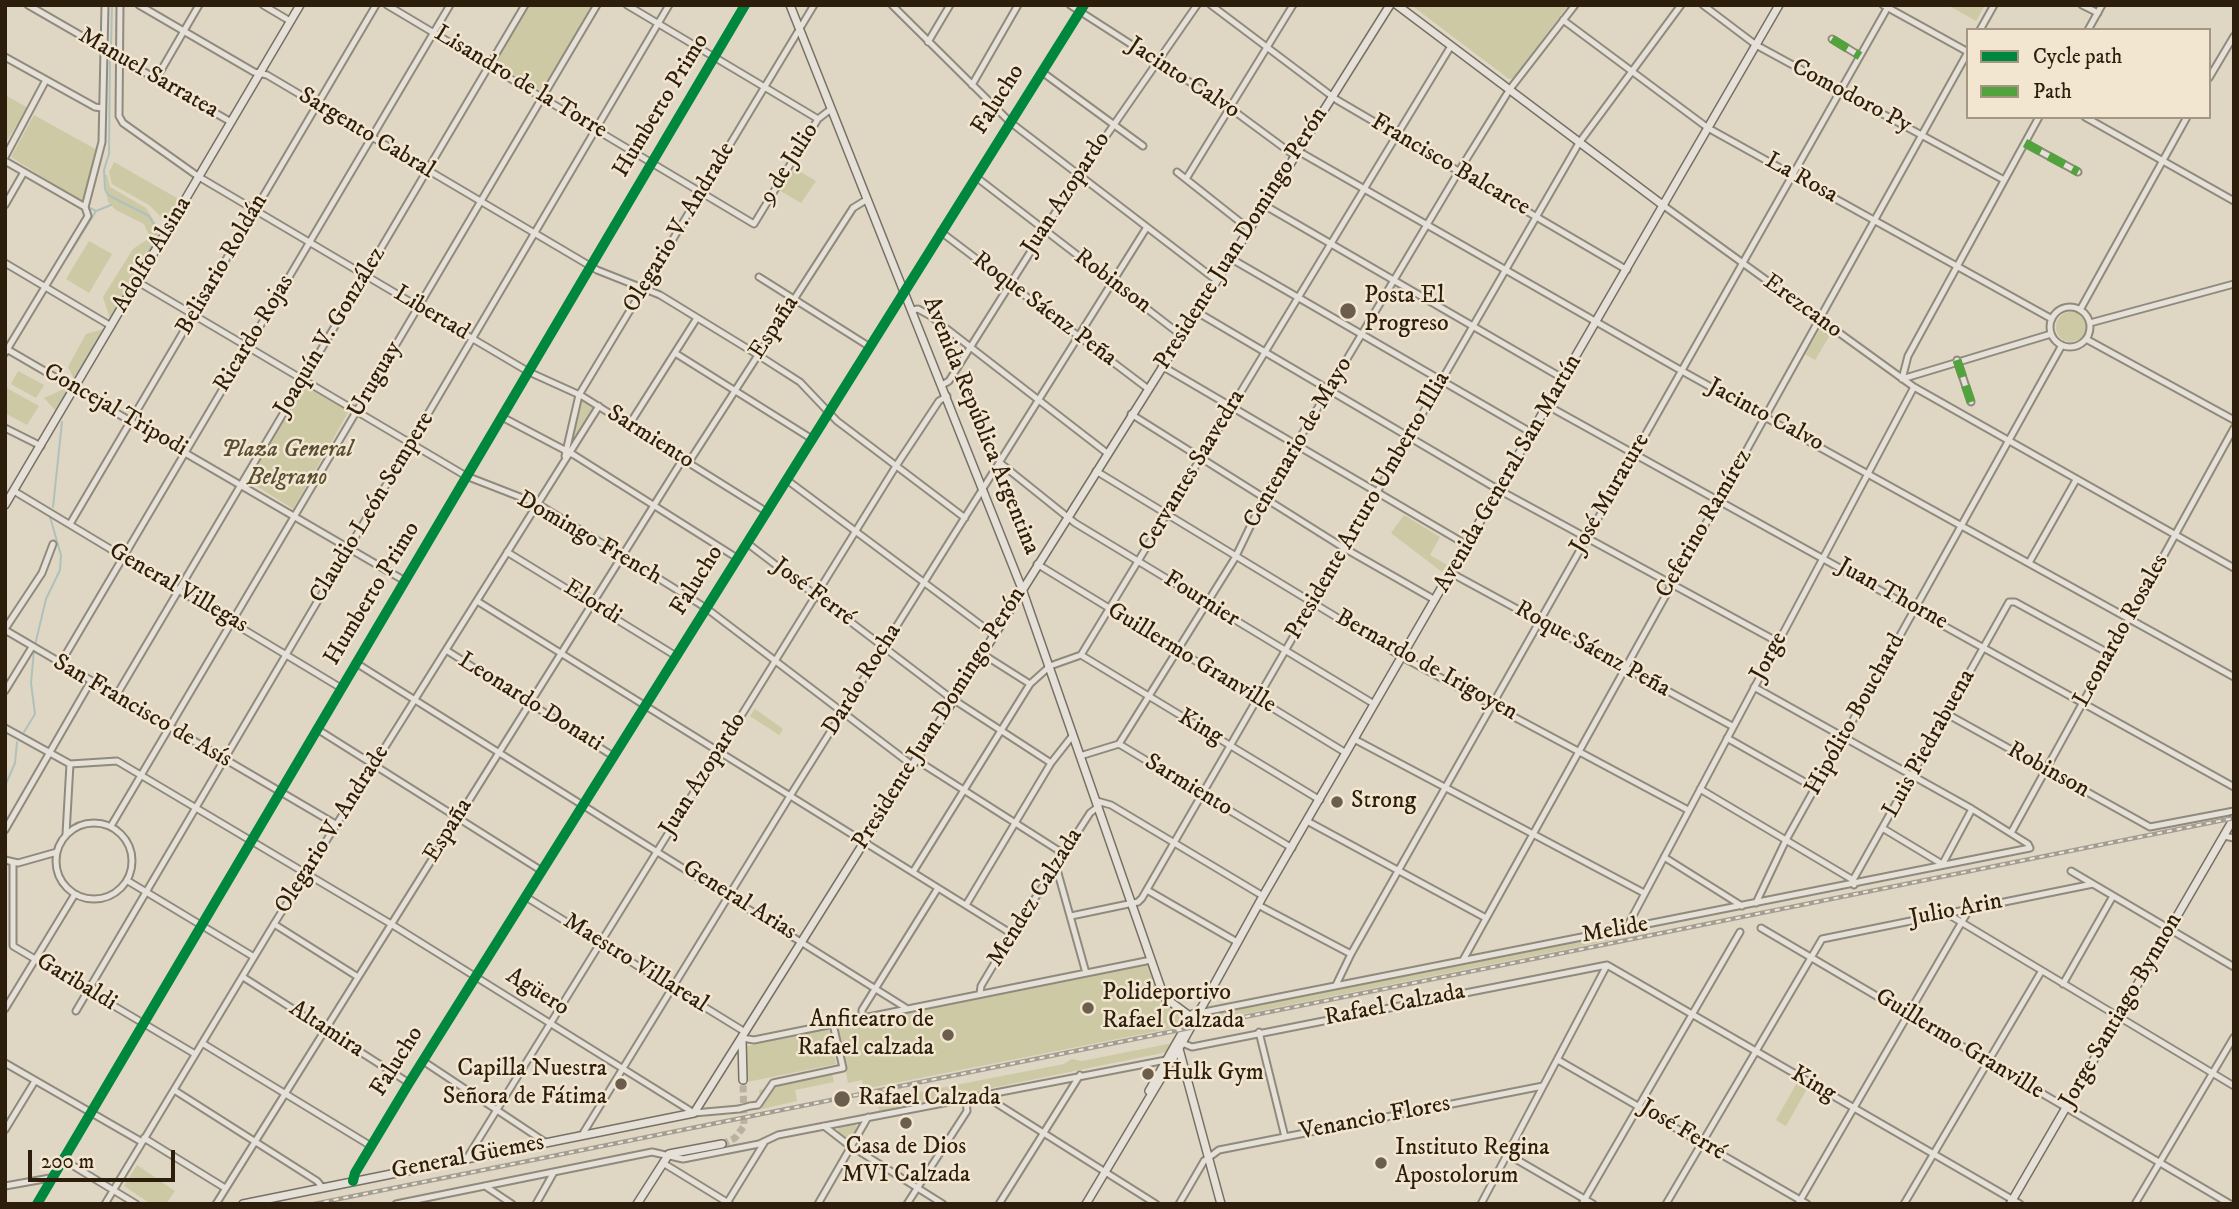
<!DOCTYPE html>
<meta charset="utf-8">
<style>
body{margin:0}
#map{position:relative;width:2239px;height:1209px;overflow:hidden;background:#dfd6c4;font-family:"IM FELL DW Pica",serif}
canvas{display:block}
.frame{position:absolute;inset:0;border:7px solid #2d1e0c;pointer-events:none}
.legend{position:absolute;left:1966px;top:28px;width:245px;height:91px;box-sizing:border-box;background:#f2e6d1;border:2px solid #a39682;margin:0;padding:9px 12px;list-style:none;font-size:21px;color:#2d1e0c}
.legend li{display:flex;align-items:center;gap:14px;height:35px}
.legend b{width:35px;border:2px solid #a39682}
.scale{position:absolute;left:28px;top:1150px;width:147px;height:32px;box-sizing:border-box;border:4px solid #2d1e0c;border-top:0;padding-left:9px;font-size:21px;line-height:24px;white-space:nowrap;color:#2d1e0c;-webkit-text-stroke:5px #f2e6d1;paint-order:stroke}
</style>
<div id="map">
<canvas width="2239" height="1209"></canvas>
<div class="frame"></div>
<ul class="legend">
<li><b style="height:9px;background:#00873e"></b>Cycle path</li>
<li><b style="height:9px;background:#52a23e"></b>Path</li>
</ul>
<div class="scale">200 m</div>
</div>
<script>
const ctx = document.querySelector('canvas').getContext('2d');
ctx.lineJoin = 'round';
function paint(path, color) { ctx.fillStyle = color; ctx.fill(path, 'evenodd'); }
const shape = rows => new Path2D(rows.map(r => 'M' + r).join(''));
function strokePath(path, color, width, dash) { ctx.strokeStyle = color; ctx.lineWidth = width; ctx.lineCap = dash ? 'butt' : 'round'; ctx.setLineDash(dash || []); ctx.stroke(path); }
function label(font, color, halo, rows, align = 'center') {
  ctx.font = font + ' "IM FELL DW Pica",serif'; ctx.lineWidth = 5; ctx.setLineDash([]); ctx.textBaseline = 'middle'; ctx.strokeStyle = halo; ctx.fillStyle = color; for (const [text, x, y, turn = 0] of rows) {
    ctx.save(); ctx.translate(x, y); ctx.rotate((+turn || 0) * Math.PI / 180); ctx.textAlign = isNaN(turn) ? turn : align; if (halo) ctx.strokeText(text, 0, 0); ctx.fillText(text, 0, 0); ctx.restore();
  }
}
paint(shape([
 [528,5,594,5,543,92,494,63],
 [1411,5,1568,5,1514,78,1509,79],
 [1948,5,1985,5,1976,21],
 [5,95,28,108,5,143],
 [34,115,97,150,84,203,11,157],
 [114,162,182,201,168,224,149,205,112,184,109,172],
 [794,168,816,181,801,203,779,190],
 [104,175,107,175,110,187,146,208,159,229,157,240,110,319,103,297,133,249,148,239,149,235,144,224,116,210,108,202],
 [89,241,112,254,89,293,66,279],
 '2056 327a15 15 0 1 1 30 0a15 15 0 1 1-30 0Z',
 [104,329,74,379,68,367,86,334],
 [1820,329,1830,335,1815,360,1805,354],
 [18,371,44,385,36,398,11,384],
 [305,384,349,411,293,509,247,480],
 [5,387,39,406,27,425,5,413],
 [64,389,67,391,56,411,44,398],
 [582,398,596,407,572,443,579,400],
 [1404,515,1440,537,1430,555,1447,565,1442,572,1391,533],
 [755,709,783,729,779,735,750,716],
 [1619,932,1616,939,1199,1023,1203,1016],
 [1146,963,1166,1003,1185,1016,1183,1026,864,1089,862,1080,848,1083,837,1025],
 [829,1028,836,1064,747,1082,744,1047],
 [1173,1043,1167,1052,879,1111,878,1100,1064,1064,1072,1059,1082,1061],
 [832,1074,834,1082,795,1090,797,1101,762,1109,759,1090],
 [1798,1081,1808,1087,1786,1126,1776,1120],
 [854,1123,859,1128,851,1141,838,1135,838,1127],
 [137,1165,175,1191,166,1204,151,1204,124,1186]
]), '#ccc9a4');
strokePath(shape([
 [111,46,112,5],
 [90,208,96,211,111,205],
 [67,258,96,211],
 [110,319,155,240,156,228,149,216,108,195,105,189,104,170,109,154,110,57],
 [77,374,104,329],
 [56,411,67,391],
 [53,507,62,422],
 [35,645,46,599,60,570,61,555,50,517],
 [24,732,35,714,31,683,34,650],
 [5,786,15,763,17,742],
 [5,874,5,889],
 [5,949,5,972]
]), '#afc1bc', 2);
strokePath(shape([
 [722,1144,735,1138,744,1126,743,1080]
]), '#bbb19f', 7, [7, 3.5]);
const street = shape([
 [28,5,231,122],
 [120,5,119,116,123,123,199,177,529,372,582,396,767,512],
 [139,5,254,72,267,75,597,270,660,295,758,355,800,382,837,421,965,518],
 [263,5,290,21],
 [387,5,754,224,818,119,831,109],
 [627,5,818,119],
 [892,5,1010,122,1216,280],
 [1070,5,1230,108,1295,156],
 [1211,5,1337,100,1627,270],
 [1703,5,1756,45,2004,180],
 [1883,5,1968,52],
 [2082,5,2098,13],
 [1563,20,1708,128,2052,319],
 [1980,30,1994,5],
 [2088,30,2102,5],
 [1832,39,1860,56],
 [928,42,950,5],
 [5,57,95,107,102,108],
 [1042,72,1143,146],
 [2209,78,2234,36],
 [156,79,199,5],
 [972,85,1018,5],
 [2085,117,2234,201],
 [2025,143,2078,172],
 [1298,151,1682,371,2234,677],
 [5,157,46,80],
 [5,161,85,207],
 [1177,172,1249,229],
 [976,177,1181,335],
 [1186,179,1293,5],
 [5,205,24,172],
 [1264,205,1564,379],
 [1664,206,1914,387,2234,568],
 [85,207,102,142,105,5],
 [941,232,1147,388],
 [1230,258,1532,433],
 [5,263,111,326],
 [759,277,870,347],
 [138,282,466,476,538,504,621,555,706,608,912,765],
 '2050 327a20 20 0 1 1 40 0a20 20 0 1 1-40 0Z',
 [912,310,918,309,929,315,1107,453],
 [2080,310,2187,117],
 [1197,312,1499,490,1778,642],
 [2090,323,2234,284],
 [2086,339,2234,420],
 [5,348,405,581],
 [5,353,88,216,85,207],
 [675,353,812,439],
 [1957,360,1971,402],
 [1162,366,1467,545],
 [1902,379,1908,356,2039,117],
 [1902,379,2051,334],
 [942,385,949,381,1079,175,1197,5],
 [1548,406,2234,787],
 [1131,414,1344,548,1435,600],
 [502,417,574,455,737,558],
 [629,425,697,318],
 [5,428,41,446],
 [565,456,579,395,814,5],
 [689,462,853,208,866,200],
 [999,462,1075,523,1374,704],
 [1096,471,1402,657,1688,810],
 [787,480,993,634],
 [14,491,341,688],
 [70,524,376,5],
 [747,543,948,696,1051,763],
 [507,552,676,656],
 [2030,561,2076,480],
 [1037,564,1346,753],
 [1451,573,1732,726],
 [477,601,1012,934],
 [5,629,42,573,53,544],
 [5,630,337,825],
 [446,650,613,756],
 [981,653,1030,684],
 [1081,655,1320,800],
 [356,663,906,1008],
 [60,664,450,5],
 [1754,687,1972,809,2028,844,2030,848],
 [5,691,32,647],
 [116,696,525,5],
 [1947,714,2150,827,2234,811],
 [5,728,70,764,117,761,391,924,694,1113,739,1109],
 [317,729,542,871],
 [1727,738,1815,788],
 [1354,739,1644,893],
 [1119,744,1235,558,1264,498,1459,171,1510,89,1575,5],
 [1080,756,1119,744,1292,848],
 [915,759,1064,854],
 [1700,789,1853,880],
 [1097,801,1111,805,1263,896],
 [1307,821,1484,917],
 '56 861a38 38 0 1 1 76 0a38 38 0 1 1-76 0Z',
 [111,826,597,5],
 [1884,829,1942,864],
 [5,830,91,681],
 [2011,833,2234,428],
 [66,834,70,764],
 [2224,836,2234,838],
 [1664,857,1742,906],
 [5,860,18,863,57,852],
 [13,864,13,946,195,1054],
 [1942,865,1972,809],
 [1056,866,1086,973],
 [2071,871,2234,967],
 [913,872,1030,684,1050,666,1081,655,1451,46],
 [128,881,254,957],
 [1854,885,1853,880,2009,602,2015,602,2110,654],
 [1147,890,1237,942],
 [526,897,745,1032],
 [1756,903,1786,840,2062,345],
 [966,905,1051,763,1073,735],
 [1258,905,1351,954],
 [1946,913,2234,1086],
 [1071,916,1138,902,1142,898,1579,143,1681,5],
 [274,924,358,977],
 [1627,927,1914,387],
 [1761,928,2230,1204],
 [1463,960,1968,52],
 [1607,965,2020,1204],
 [243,977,409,1083],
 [2063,984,2113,896],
 [1336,985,1351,954,1889,5],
 [980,994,981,986,1012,934,1090,813,1099,806],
 [5,1009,75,894],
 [76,1011,669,5],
 [1199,1013,2030,848],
 [862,1017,862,1010,938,888],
 [1259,1032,1285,1137],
 [742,1038,754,1040,1151,960],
 [202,1043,371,1146],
 [1182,1043,1192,1047,1607,965],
 [1558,1060,1807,1204],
 [423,1061,545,1142],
 [5,1063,142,1142],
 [174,1090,317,1181,322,1187],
 [990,1094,996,1103,1156,1204],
 [750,1106,758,1105,773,1083,843,1068,833,1024],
 [824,1126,846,1143,943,1204],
 [5,1130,35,1081],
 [582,1135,790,796,1147,227],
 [144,1138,225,1188],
 [1507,1154,1593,1204],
 [467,1158,896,466,939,401,947,396],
 [62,1159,136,1204],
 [663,1163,730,1204],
 [353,1181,355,1173,409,1083,1084,5],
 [5,1186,50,1178],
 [485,1186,512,1204],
 [727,1203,764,1143],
 [37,1204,745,5],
 [105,1204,274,924,599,406],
 [216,1204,683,459],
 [396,1204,652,1152,683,1159,759,1144,778,1135,1166,1060],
 [536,1204,554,1172],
 [818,1204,868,1117],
 [907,1204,967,1111,966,1098],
 [999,1204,1080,1075],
 [1179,1204,1204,1161,1219,1150,1543,1086],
 [1481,1204,1607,965],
 [1582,1204,1740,932],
 [1666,1204,1822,939,2093,884],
 [1798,1204,1970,908],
 [1904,1204,2041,972],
 [2135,1204,2234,1037]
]);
const secondary = shape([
 [790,5,1022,589,1164,997,1191,1017],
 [1397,5,1664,206],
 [5,505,300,5],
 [742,1039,743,1080],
 [1179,1049,1221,1204],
 [1149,1091,1193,1014],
 [243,1204,694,1113,1390,5],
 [637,1204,669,1154,722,1144],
 [1086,1204,1182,1043,1263,896,1779,5],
 [2010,1204,2234,818]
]);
strokePath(street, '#908a7d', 9);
strokePath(secondary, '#777065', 10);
strokePath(street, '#e6e1d8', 5);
strokePath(secondary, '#e6e1d8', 7);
const rail = shape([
 [314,1204,2234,818]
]);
strokePath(rail, '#a39e95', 4.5);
strokePath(rail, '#f2e6d1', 2, [5]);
const streetBridge = shape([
 [739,1109,750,1106]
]);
strokePath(streetBridge, '#908a7d', 9, []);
strokePath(streetBridge, '#e6e1d8', 5);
strokePath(shape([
 [1832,39,1860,56],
 [2025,143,2078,172],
 [1957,360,1971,402]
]), '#52a23e', 9, [18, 9]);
strokePath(shape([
 [353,1181,355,1173,409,1083,1084,5],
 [37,1204,745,5]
]), '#00873e', 10);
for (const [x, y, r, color] of [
 [1348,311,9,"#6b5e4c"],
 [1337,802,7,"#6b5e4c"],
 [1088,1008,7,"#6b5e4c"],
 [948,1035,7,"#6b5e4c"],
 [1148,1074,7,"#6b5e4c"],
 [621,1084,7,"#6b5e4c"],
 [842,1099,9,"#6b5e4c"],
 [906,1123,7,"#6b5e4c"],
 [1381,1163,7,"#6b5e4c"]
]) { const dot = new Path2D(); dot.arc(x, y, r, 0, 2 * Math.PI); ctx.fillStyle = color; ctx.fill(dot); strokePath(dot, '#f2e6d1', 2.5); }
label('24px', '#2d1e0c', '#f2e6d1', [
 ["Manuel Sarratea",148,74,30],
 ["Jacinto Calvo",1183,79,33],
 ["Lisandro de la Torre",520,83,31],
 ["Comodoro Py",1851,97,28],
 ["Falucho",999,100,-58],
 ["Humberto Primo",662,106,-59],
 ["Sargento Cabral",366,134,31],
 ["9 de Julio",790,164,-58],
 ["Francisco Balcarce",1450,166,30],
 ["La Rosa",1801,179,29],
 ["Juan Azopardo",1067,194,-57],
 ["Olegario V. Andrade",680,228,-59],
 ["Presidente Juan Domingo Perón",1242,239,-58],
 ["Adolfo Alsina",153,255,-59],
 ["Belisario Roldán",223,265,-60],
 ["Robinson",1112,282,37],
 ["Erezcano",1802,307,36],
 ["Roque Sáenz Peña",1044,310,37],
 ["Libertad",431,314,31],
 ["España",775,328,-57],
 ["Joaquín V. González",331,332,-59],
 ["Ricardo Rojas",255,334,-59],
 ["Uruguay",376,380,-60],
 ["Concejal Tripodi",115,411,30],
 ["Jacinto Calvo",1765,416,28],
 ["Avenida República Argentina",980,426,68],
 ["Sarmiento",650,438,32],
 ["Centenario de Mayo",1299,443,-60],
 ["Cervantes Saavedra",1193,471,-59],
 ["Avenida General San Martín",1509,474,-60],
 ["José Murature",1611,494,-60],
 ["Presidente Arturo Umberto Illia",1369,506,-60],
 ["Claudio León Sempere",373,508,-59],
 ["Ceferino Ramírez",1705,524,-60],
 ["Domingo French",589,539,30],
 ["Falucho",698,581,-58],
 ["General Villegas",178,589,30],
 ["José Ferré",813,593,37],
 ["Humberto Primo",373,594,-59],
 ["Juan Thorne",1892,595,29],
 ["Fournier",1201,600,32],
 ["Elordi",592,603,32],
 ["Leonardo Rosales",2122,631,-61],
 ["Roque Sáenz Peña",1592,650,29],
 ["Jorge",1770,657,-62],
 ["Guillermo Granville",1191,659,31],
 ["Bernardo de Irigoyen",1426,666,29],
 ["Dardo Rocha",863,680,-58],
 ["Leonardo Donati",530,703,32],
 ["San Francisco de Asís",142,712,30],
 ["Hipólito Bouchard",1856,715,-61],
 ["Presidente Juan Domingo Perón",940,719,-58],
 ["King",1200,728,30],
 ["Luis Piedrabuena",1930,744,-61],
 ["Robinson",2048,771,29],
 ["Juan Azopardo",704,775,-58],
 ["Sarmiento",1188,786,31],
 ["Olegario V. Andrade",333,830,-58],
 ["España",449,831,-58],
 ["Mendez Calzada",1036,898,-58],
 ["General Arias",739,901,32],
 ["Julio Arin",1956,911,-11],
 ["Melide",1615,931,-10],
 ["Maestro Villareal",635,964,32],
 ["Garibaldi",76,983,31],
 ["Agüero",537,993,32],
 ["Rafael Calzada",1395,1006,-11],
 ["Jorge Santiago Bynnon",2122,1011,-60],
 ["Altamira",326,1030,33],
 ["Guillermo Granville",1959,1045,31],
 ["Falucho",398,1062,-58],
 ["King",1813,1085,30],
 ["Venancio Flores",1375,1119,-11],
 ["José Ferré",1682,1131,31],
 ["General Güemes",468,1158,-11]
]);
label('24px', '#2d1e0c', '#f2e6d1', [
 ["Posta El",1364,297],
 ["Progreso",1364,325],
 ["Strong",1351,802],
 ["Polideportivo",1102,994],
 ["Rafael Calzada",1102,1022],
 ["Anfiteatro de",934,1021,"right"],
 ["Rafael calzada",934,1049,"right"],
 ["Capilla Nuestra",607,1070,"right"],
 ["Señora de Fátima",607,1098,"right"],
 ["Hulk Gym",1162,1074],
 ["Rafael Calzada",858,1099],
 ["Casa de Dios",906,1148,"center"],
 ["MVI Calzada",906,1176,"center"],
 ["Instituto Regina",1395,1149],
 ["Apostolorum",1395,1177]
], 'left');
label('italic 24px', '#584e32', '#f2e6d1', [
 ["Plaza General",287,451],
 ["Belgrano",287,479]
]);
</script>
